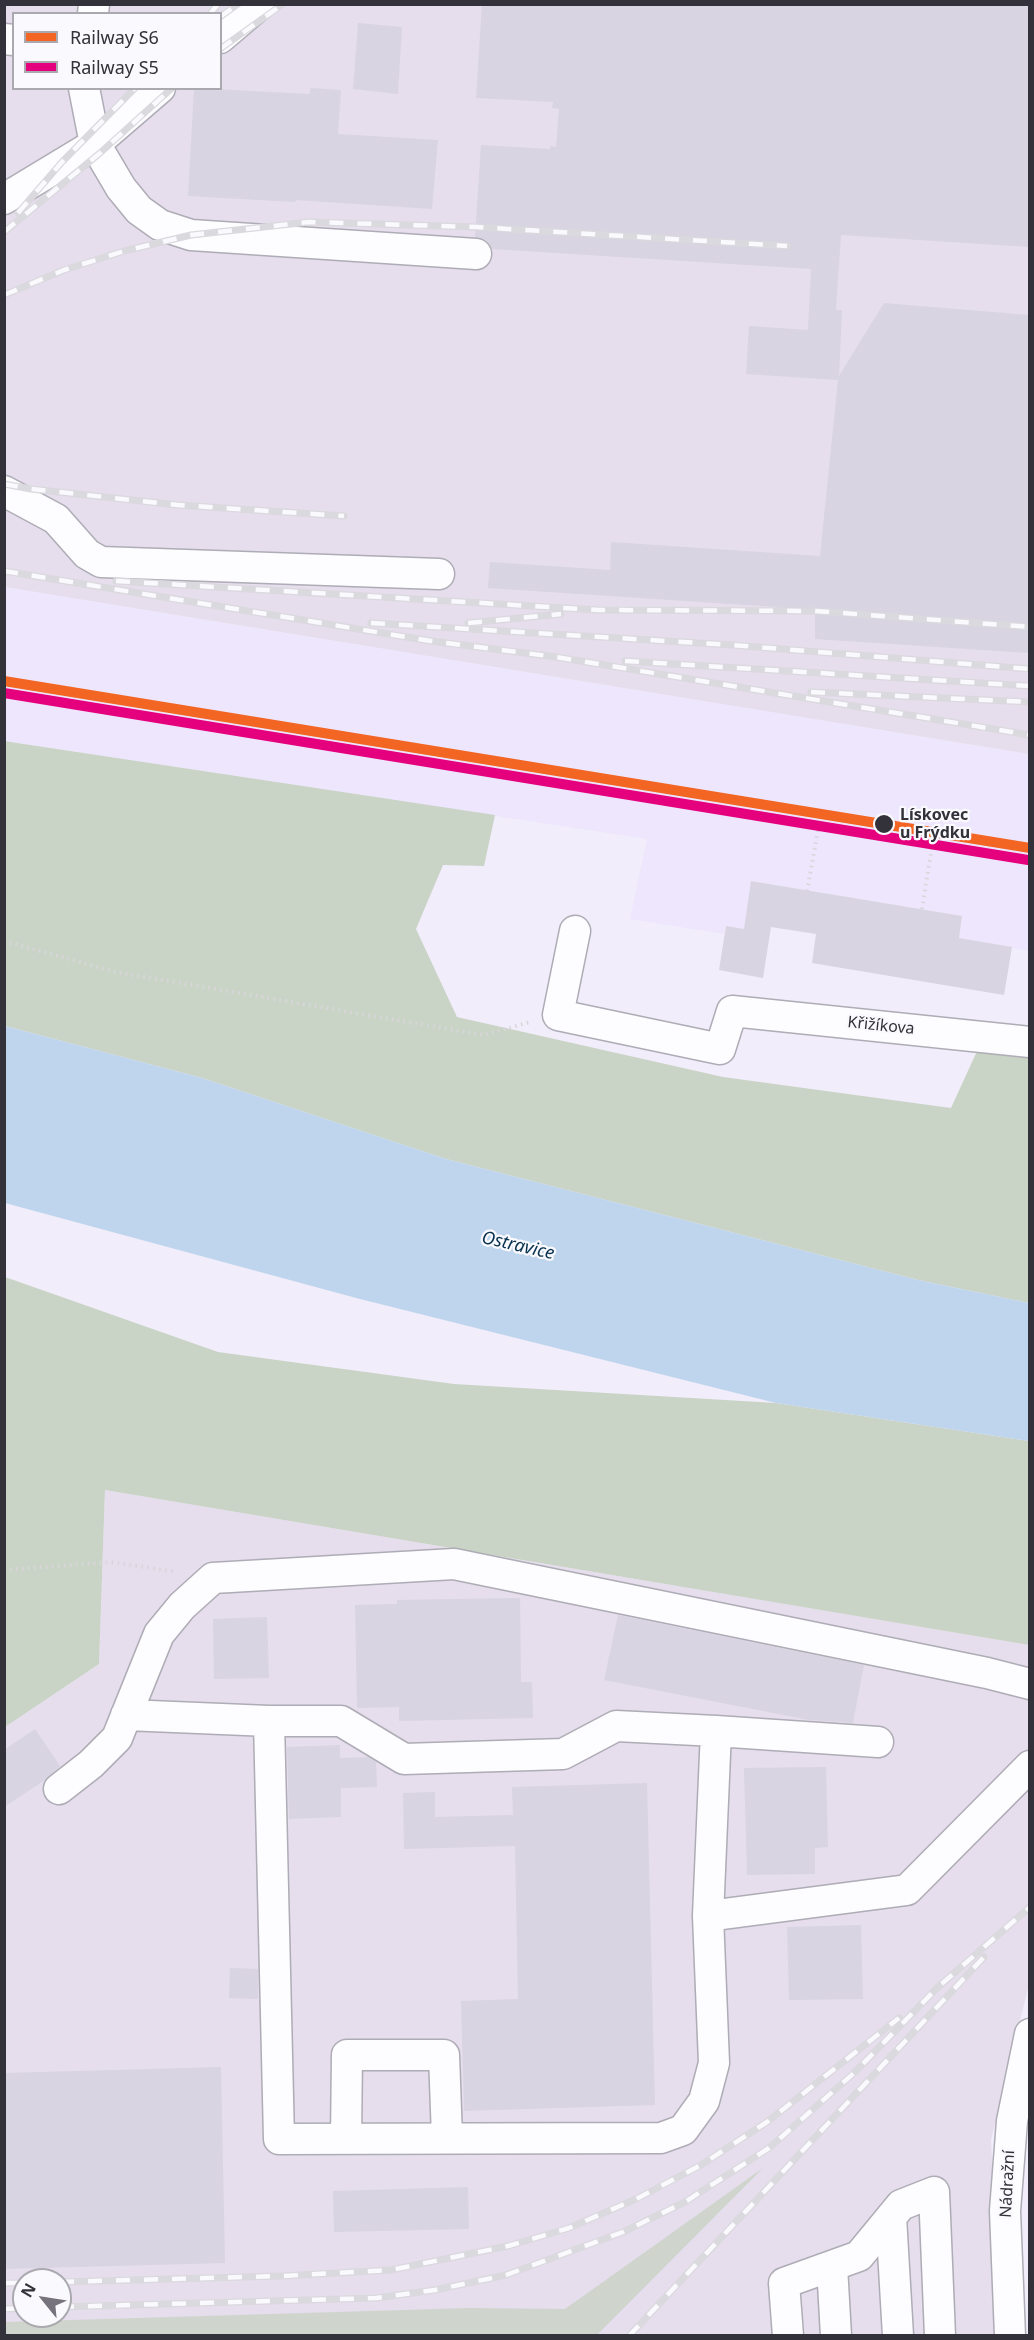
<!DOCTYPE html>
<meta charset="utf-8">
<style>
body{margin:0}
#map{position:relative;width:1034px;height:2340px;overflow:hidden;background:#f1edfa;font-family:"Noto Sans",sans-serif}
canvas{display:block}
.frame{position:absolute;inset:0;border:6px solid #333139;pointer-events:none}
.legend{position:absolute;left:12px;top:12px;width:210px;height:78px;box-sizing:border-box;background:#faf9fd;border:2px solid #aaa9af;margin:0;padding:8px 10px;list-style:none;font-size:18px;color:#333139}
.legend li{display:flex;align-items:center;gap:12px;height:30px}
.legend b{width:30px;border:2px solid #aaa9af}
.north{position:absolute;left:12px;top:2268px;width:60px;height:60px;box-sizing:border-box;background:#faf9fd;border:2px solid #aaa9af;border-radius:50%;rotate:300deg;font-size:16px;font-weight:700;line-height:24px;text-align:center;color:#333139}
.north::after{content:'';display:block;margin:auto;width:21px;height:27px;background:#76737d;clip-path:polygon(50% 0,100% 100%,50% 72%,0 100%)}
</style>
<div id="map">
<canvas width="1034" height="2340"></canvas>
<div class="frame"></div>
<ul class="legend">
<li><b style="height:8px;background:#f26522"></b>Railway S6</li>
<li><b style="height:8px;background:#e5007d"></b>Railway S5</li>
</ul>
<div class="north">N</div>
</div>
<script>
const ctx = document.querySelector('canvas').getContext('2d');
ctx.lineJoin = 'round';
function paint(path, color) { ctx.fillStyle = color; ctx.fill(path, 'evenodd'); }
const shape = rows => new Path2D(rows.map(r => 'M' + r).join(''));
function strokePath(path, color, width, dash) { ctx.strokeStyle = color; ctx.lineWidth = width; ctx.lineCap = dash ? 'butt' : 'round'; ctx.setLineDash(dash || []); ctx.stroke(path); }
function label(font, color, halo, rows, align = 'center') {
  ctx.font = font + ' "Noto Sans",sans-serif'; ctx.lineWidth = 4.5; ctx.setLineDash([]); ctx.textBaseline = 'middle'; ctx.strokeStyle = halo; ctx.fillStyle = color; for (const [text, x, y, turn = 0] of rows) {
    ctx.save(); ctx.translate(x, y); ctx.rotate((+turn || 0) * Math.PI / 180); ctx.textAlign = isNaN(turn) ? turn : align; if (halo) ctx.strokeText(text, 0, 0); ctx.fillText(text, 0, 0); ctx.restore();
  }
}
paint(shape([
 [4,587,1029,754,1029,951,959,938,962,916,752,881,744,929,726,926,724,934,630,919,647,839,5,741]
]), '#ede6fc');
paint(shape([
 [4,5,1029,5,1029,754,5,587],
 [14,14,220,14,220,88,14,88],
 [105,1490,1029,1645,1029,1984,991,2140,1001,2335,5,2336,5,1727,99,1664],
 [24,2280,60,2280,60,2316,24,2316]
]), '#e6dded');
paint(shape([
 [763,2168,597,2335,5,2335,5,2322,469,2308,565,2309]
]), '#cfd5cd');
paint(shape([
 [4,741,495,815,484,866,443,865,416,929,457,1017,723,1077,951,1108,978,1049,1029,1057,1029,1303,918,1280,446,1159,202,1078,5,1026],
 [5,1277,218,1352,454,1384,776,1403,1029,1441,1029,1645,105,1490,99,1664,5,1727]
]), '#cad4c6');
paint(shape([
 [5,1026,202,1078,446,1159,918,1280,1029,1303,1029,1441,776,1403,360,1299,5,1203]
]), '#bed5ed');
paint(shape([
 [482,4,1029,4,1029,247,841,235,836,310,842,310,839,376,884,303,1029,315,1029,653,815,639,815,613,777,611,777,607,488,588,490,562,610,570,611,542,820,556,838,380,746,374,749,326,808,330,811,269,492,249,486,240,475,237,481,145,550,149,550,146,556,147,559,109,552,108,553,102,476,98],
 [358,23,402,27,398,94,353,89],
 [194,88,310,94,310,88,341,90,338,134,438,140,432,209,296,200,295,202,188,196],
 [751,881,962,916,959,938,1012,947,1004,995,812,963,816,934,771,927,763,978,719,970,726,926,744,929],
 [520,1598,521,1682,532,1682,533,1718,399,1721,399,1707,357,1708,355,1605,397,1604,397,1600],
 [618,1615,864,1665,853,1723,809,1720,604,1680],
 [267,1617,269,1678,214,1679,213,1619],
 [35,1729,60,1766,45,1780,4,1807,4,1750],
 [340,1745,340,1758,368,1757,376,1762,377,1787,341,1788,341,1817,289,1819,287,1747],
 [826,1767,828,1847,815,1848,815,1874,747,1875,744,1768],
 [647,1783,655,2105,464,2111,461,2001,518,1999,515,1846,404,1849,403,1793,435,1792,435,1817,513,1815,512,1787],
 [861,1925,863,1999,789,2000,787,1927],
 [230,1968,258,1969,258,1999,229,1998],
 [221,2067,225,2263,4,2269,4,2073],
 [468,2187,469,2229,334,2232,333,2191]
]), '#d8d4e1');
const minor = shape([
 [93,14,94,4],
 [220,38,260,4],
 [4,39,14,40],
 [84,88,95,144,121,188,139,210,160,225,191,235,476,254],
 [4,199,95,144,160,88],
 [4,491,56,519,87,554,101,562,439,574],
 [575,931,558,1015,720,1049,732,1011,1030,1042],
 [126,1715,269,1721,279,2139,661,2138,683,2130,704,2101,714,2063,708,1916,907,1890,1030,1766],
 [269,1721,341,1721,404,1759,563,1754,616,1726,716,1731],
 [59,1789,91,1764,117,1738,159,1634,182,1606,213,1578,454,1564,987,1673,1030,1684],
 [708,1916,716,1731,878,1742],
 [346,2138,347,2055,444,2055,447,2138],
 [891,2217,898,2336],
 [832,2266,836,2336],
 [788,2336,784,2283,859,2256,901,2205,934,2192,940,2336],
 [1010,2336,1005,2211,1012,2121,1030,2034]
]);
strokePath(minor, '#aeacb5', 33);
strokePath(shape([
 [807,891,819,825],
 [922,909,936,822],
 [4,941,116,972,484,1035,530,1022],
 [4,1570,110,1562,177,1572]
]), '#d8d6db', 4, [1.5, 4.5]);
strokePath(minor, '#fdfcfe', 30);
const rail = shape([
 [210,14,218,4],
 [220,17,238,4],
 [220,49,283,4],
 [18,213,62,162,135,88],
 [4,232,100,153,172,88],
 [4,295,64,270,124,251,191,235,309,222,476,227,787,246],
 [4,484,31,489,178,505,344,516],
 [4,571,431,641,556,657,1030,735],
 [116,581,598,610,815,611,1030,627],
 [371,623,732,645,1030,669],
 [468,623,561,614],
 [625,661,1030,686],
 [811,692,1030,702],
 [60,2282,282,2276,391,2270,508,2246,569,2228,636,2199,701,2165,767,2122,899,2018],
 [4,2283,24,2283],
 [60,2307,376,2298,435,2290,506,2275,623,2232,685,2202,769,2148,854,2073,937,1988,1030,1907],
 [4,2309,24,2308],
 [629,2336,984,1957]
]);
strokePath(rail, '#dad9dd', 7);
strokePath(rail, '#faf9fd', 4.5, [14]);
strokePath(shape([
 [4,681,1030,848]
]), '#f26522', 10);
strokePath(shape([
 [4,693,1028,860]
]), '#e5007d', 10);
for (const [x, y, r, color] of [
 [884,824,10,"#333139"]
]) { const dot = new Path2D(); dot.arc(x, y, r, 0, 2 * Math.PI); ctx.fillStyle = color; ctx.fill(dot); strokePath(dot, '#faf9fd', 2); }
label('bold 16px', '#333139', '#faf9fd', [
 ["Lískovec",900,815],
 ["u Frýdku",900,833]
], 'left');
label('16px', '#333139', '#faf9fd', [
 ["Křižíkova",881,1026,6],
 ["Nádražní",1008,2184,-87]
]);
label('italic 18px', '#093350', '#faf9fd', [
 ["Ostravice",518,1246,13]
]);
</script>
